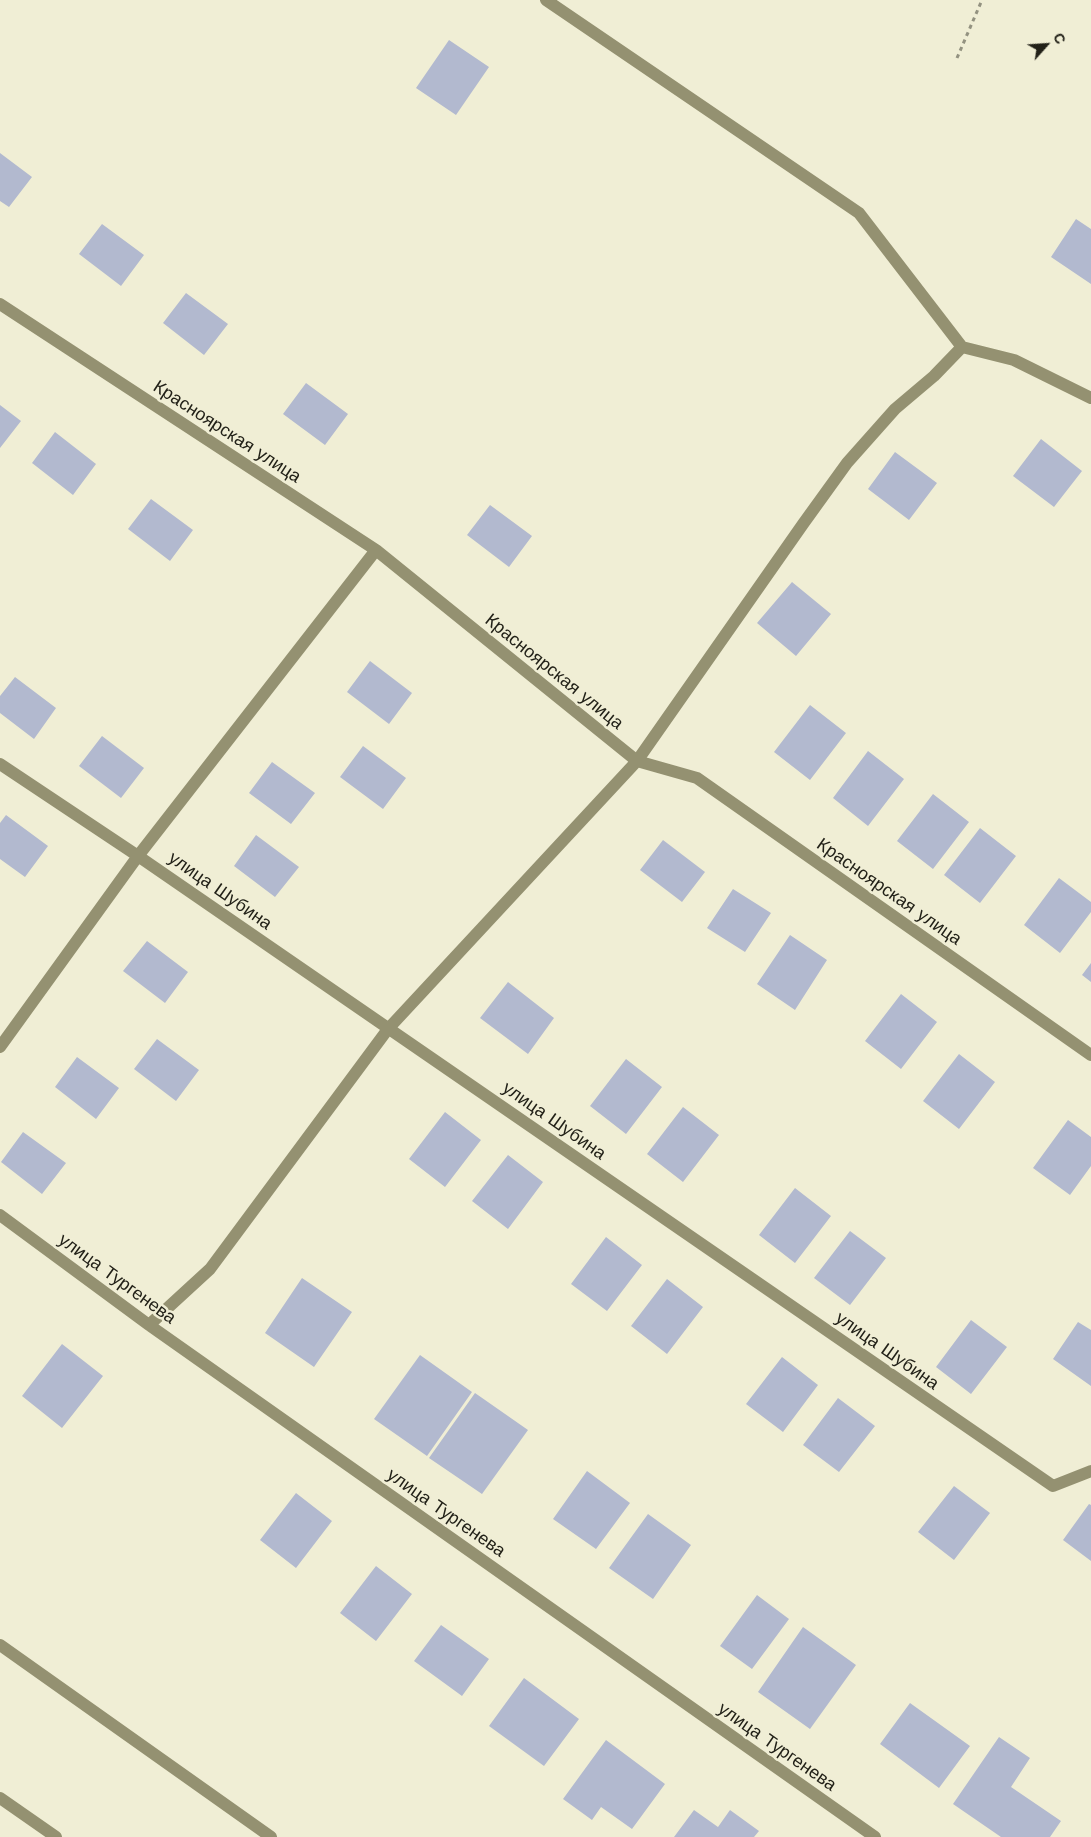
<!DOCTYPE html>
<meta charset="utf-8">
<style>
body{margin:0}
#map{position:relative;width:1091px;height:1837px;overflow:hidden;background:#f0eed5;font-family:"Work Sans",sans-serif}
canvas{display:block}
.north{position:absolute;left:1021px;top:20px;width:50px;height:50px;-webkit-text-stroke:4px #f0eed5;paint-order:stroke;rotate:64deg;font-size:14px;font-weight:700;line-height:20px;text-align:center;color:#222118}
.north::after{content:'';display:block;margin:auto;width:18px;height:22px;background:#222118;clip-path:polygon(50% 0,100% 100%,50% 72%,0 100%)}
</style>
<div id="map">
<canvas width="1091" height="1837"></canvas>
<div class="north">С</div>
</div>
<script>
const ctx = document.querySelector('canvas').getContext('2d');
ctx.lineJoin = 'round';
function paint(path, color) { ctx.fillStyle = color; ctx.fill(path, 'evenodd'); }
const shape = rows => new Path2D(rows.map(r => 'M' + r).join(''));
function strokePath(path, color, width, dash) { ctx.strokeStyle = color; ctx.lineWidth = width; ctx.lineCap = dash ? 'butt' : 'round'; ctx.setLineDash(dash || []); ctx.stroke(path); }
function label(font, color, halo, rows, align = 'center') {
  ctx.font = font + ' "Work Sans",sans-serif'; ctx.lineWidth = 5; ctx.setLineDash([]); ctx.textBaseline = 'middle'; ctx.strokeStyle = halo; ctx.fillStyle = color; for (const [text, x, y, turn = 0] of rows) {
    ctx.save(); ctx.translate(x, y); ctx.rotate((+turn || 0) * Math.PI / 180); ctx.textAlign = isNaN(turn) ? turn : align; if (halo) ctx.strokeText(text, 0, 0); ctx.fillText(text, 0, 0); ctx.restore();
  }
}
paint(shape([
 [449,40,489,67,456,115,416,88],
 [0,153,32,177,9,207,0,201],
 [1076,219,1091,229,1091,284,1051,257],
 [102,224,144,255,121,286,79,254],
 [186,293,228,324,204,355,163,323],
 [306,383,348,414,325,445,283,414],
 [0,405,21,421,0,448],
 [55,432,96,464,73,495,32,463],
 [1041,439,1082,471,1054,507,1013,476],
 [895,452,937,483,909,520,868,489],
 [151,499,193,530,170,561,128,529],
 [490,505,532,536,509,567,467,535],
 [792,582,831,614,796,656,757,623],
 [370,661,412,693,389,724,347,692],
 [15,677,56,708,34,739,0,713,0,696],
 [810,705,846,733,810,780,774,752],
 [102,736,144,768,121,798,79,766],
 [363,746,406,778,383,809,340,777],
 [868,751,904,779,868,826,833,798],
 [272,762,315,793,291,824,249,793],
 [933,794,969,822,933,869,897,841],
 [6,815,48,846,25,877,0,859,0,823],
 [980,828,1016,856,980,903,944,875],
 [256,835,299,867,275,897,234,866],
 [663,840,705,872,682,902,640,870],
 [1059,878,1091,902,1091,912,1060,953,1024,925],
 [733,889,771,913,745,952,707,928],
 [790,935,827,960,795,1010,757,984],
 [147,941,188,972,165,1003,123,971],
 [1091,963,1091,982,1082,975],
 [508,982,554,1018,528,1054,480,1018],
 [901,994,937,1022,901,1069,865,1041],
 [157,1039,199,1070,176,1101,134,1069],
 [959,1054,995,1082,959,1129,923,1101],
 [77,1057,119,1088,96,1119,55,1087],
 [626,1059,662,1087,626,1134,590,1106],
 [683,1107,719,1135,683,1182,647,1154],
 [445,1112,481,1140,445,1187,409,1159],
 [1068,1120,1091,1137,1091,1166,1070,1195,1033,1168],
 [23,1132,66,1163,42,1194,1,1162],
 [508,1155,543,1182,508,1229,472,1201],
 [795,1188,831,1216,795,1263,759,1235],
 [850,1231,886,1258,850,1305,814,1278],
 [606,1237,642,1265,607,1311,571,1284],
 [302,1278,352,1312,314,1367,265,1333],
 [667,1279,703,1307,667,1354,631,1326],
 [971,1320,1007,1347,971,1394,936,1367],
 [1078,1322,1091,1330,1091,1386,1053,1359],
 [62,1344,103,1376,62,1428,22,1396],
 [420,1355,472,1392,427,1456,374,1419],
 [782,1357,818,1385,783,1432,746,1404],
 [475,1393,528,1430,482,1494,429,1458],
 [838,1398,875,1426,839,1472,803,1445],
 [587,1471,630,1503,596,1549,553,1519],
 [954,1486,990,1513,954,1560,918,1532],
 [296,1493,332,1521,296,1568,260,1540],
 [1089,1504,1091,1505,1091,1561,1063,1540],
 [648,1514,691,1545,653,1599,609,1568],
 [376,1566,412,1594,376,1641,340,1613],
 [757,1595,789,1619,752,1669,720,1646],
 [441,1625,489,1659,462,1696,414,1661],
 [803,1627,856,1665,810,1729,758,1692],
 [524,1678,579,1719,544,1766,489,1726],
 [910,1703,970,1746,939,1788,880,1744],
 [999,1737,1030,1758,1011,1787,1061,1821,1050,1837,1001,1837,953,1804],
 [606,1740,665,1784,632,1829,601,1807,592,1820,563,1799],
 [694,1810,718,1827,730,1810,759,1831,754,1837,674,1837]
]), '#b2b9cf');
strokePath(shape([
 [957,58,982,0]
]), '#939280', 3, [4, 4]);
strokePath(shape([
 [0,1645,271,1837],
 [0,1798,56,1837]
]), '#949171', 12);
strokePath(shape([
 [546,0,859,213,962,347],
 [0,304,376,550,637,761,697,778,1091,1055],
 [962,347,1014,360,1091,398],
 [0,764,138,856,1053,1486,1091,1471],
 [0,1047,138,856,376,550],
 [0,1215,149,1325,875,1837],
 [149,1325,210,1269,388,1029,637,761,803,524,847,463,895,409,934,376,962,347]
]), '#949171', 12);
label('18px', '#222118', '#f0eed5', [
 ["Красноярская улица",227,432,33],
 ["Красноярская улица",554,672,39],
 ["улица Шубина",220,891,35],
 ["Красноярская улица",889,892,35],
 ["улица Шубина",554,1121,35],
 ["улица Тургенева",117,1279,36],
 ["улица Шубина",887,1351,35],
 ["улица Тургенева",446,1513,35],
 ["улица Тургенева",777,1747,35]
]);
</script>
